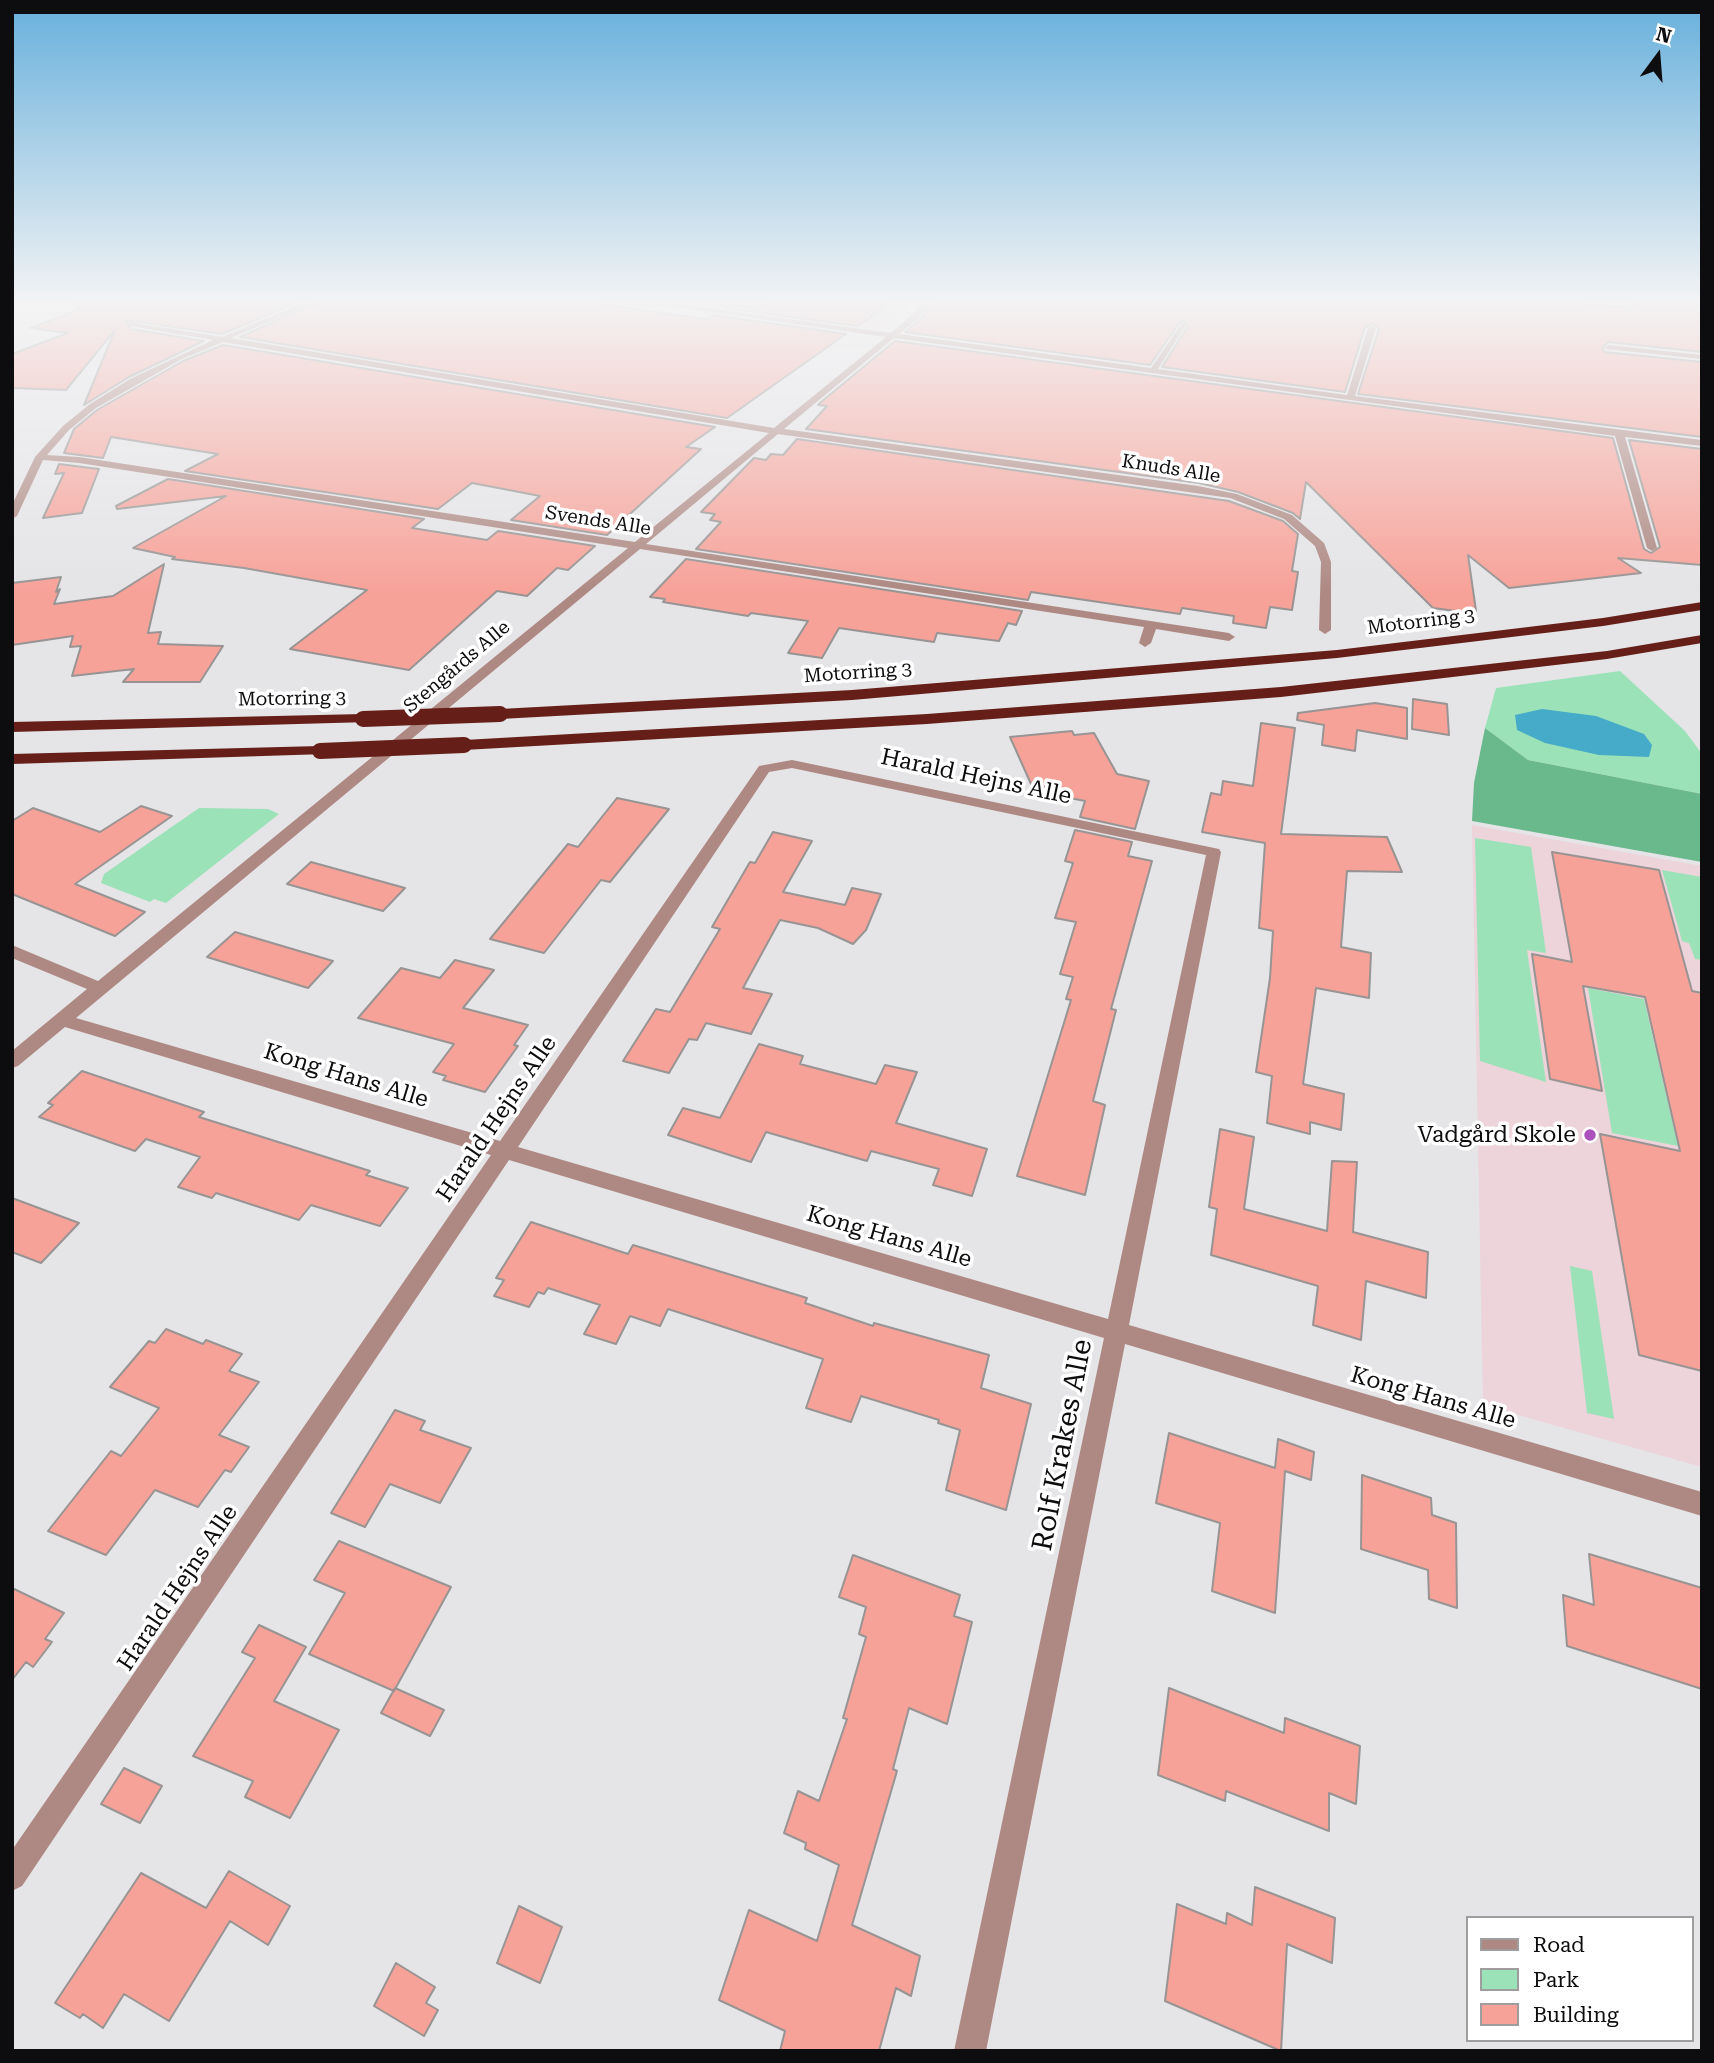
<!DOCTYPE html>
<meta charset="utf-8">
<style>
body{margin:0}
#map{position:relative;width:1714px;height:2063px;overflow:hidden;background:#e5e4e7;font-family:"Roboto Serif",serif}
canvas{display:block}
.frame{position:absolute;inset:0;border:14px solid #0d0c0e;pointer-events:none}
.legend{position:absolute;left:1466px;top:1916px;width:228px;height:126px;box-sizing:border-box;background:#fff;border:2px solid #9e9e9f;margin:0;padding:9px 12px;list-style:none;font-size:21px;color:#0d0c0e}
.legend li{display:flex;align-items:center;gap:14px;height:35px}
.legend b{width:35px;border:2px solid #9e9e9f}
.north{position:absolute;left:1623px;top:21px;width:70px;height:70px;-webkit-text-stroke:5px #fff;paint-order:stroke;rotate:16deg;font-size:19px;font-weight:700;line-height:28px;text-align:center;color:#0d0c0e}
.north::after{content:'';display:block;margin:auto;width:24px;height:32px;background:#0d0c0e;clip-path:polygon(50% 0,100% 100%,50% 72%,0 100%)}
</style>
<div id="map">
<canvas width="1714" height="2063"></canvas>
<div class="frame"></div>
<ul class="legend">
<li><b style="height:9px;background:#ae8983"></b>Road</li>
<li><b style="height:19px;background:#9be2b8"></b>Park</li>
<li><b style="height:19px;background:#f7a299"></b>Building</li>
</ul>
<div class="north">N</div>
</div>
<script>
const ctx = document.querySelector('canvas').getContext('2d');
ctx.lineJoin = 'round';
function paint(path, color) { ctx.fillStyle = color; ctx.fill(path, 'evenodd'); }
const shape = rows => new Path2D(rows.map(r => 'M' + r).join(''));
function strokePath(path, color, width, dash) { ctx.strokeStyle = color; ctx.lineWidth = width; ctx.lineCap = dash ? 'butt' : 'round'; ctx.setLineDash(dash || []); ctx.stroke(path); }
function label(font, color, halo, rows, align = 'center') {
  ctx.font = font + ' "Roboto Serif",serif'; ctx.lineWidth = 7; ctx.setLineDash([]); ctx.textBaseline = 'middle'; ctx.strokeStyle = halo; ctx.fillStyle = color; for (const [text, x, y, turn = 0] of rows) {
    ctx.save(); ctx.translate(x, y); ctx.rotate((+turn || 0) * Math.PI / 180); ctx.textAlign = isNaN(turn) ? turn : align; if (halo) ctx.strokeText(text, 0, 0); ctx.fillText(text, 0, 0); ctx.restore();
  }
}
paint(shape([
 [804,303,910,303,901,315,878,330,784,317],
 [1472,825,1702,866,1702,1467,1483,1405]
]), '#edd3da');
paint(shape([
 [1620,671,1685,731,1702,754,1702,794,1528,760,1485,728,1496,688],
 [199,808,268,809,279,814,166,903,154,899,150,902,101,883,104,874],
 [1475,838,1531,847,1546,953,1527,950,1546,1082,1480,1061],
 [1662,870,1702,877,1702,960,1695,959,1689,943,1682,941],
 [1588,988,1644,999,1678,1146,1612,1133],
 [1570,1266,1592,1271,1614,1419,1587,1413]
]), '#9be2b8');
paint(shape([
 [1485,728,1528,760,1702,794,1702,862,1472,821,1474,783]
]), '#69b98c');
paint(shape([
 [1542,709,1596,716,1644,734,1652,745,1649,757,1599,755,1545,743,1517,730,1515,715]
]), '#46abc9');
const building = shape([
 [70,303,296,303,222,334,126,320,131,329,204,341,129,377,84,405,115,330,66,390,12,388,12,354,68,333,31,328,80,309,70,303],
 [315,303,595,303,706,319,713,315,846,334,727,418,240,337,315,303],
 [764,303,890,303,858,326,726,308,732,304,758,308,764,303],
 [931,303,1580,303,1633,308,1632,303,1702,303,1702,352,1608,342,1602,349,1605,352,1702,362,1702,437,1358,394,1379,329,1373,324,1365,327,1345,392,1162,367,1188,326,1183,321,1180,322,1150,365,905,332,921,319,931,303],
 [895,341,1613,438,1644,549,1651,553,1660,547,1629,440,1702,449,1702,565,1618,558,1641,573,1509,588,1468,555,1476,611,1469,610,1470,613,1433,608,1306,482,1300,519,1293,513,1238,492,1199,483,806,429,827,406,818,405,821,402,895,341],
 [223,345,715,427,686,447,701,449,607,535,511,520,540,496,472,483,438,509,185,471,218,454,111,437,103,458,64,453,74,429,97,410,183,361,223,345],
 [797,439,1229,501,1283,521,1298,534,1292,571,1298,572,1292,610,1270,607,1266,628,1233,623,1234,616,1182,608,1180,614,1031,592,1028,600,696,549,721,522,710,520,715,514,701,512,754,458,766,460,771,454,783,455,797,439],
 [59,464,99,469,82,513,43,518,64,473,55,474,59,464],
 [168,479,424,519,412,528,487,540,498,531,595,546,568,570,557,568,527,596,497,591,409,670,290,649,367,590,244,568,172,559,175,557,133,548,226,496,117,509,116,506,168,479],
 [686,559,1022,611,1016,625,1008,623,999,641,937,633,934,642,839,628,822,658,788,653,808,621,751,613,748,616,663,602,665,599,650,597,686,559],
 [164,564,148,633,161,632,158,644,223,646,200,682,123,682,134,669,72,676,81,646,70,647,73,636,12,645,12,583,61,577,56,592,60,589,54,604,113,596,164,564],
 [1413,699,1447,704,1449,735,1412,729,1413,699],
 [1375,703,1407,708,1407,739,1357,730,1355,751,1322,745,1324,725,1297,720,1298,713,1375,703],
 [1261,723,1295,728,1281,834,1387,837,1402,872,1347,871,1341,947,1371,953,1369,998,1316,988,1303,1084,1344,1094,1341,1130,1310,1122,1310,1134,1267,1123,1272,1076,1256,1072,1270,978,1273,931,1259,928,1265,843,1202,832,1211,793,1221,795,1223,781,1253,786,1261,723],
 [1072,731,1074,735,1094,733,1117,774,1149,781,1135,829,1080,817,1085,801,1060,796,1062,790,1031,784,1010,737,1072,731],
 [617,798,669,809,610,882,601,880,544,953,490,939,568,844,578,847,617,798],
 [141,806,172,816,75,884,145,912,115,936,12,894,12,821,33,808,100,832,141,806],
 [1075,830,1132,842,1128,856,1152,861,1111,1009,1116,1010,1093,1101,1105,1105,1085,1195,1017,1176,1071,1000,1066,999,1073,977,1060,974,1076,922,1055,918,1073,863,1065,861,1075,830],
 [773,832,812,841,783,892,845,905,852,888,881,894,866,930,853,944,818,928,780,920,743,988,772,994,751,1034,706,1023,697,1040,689,1039,669,1073,623,1061,656,1009,670,1012,720,929,712,927,750,862,755,863,773,832],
 [1552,852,1659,870,1692,991,1702,993,1702,1371,1639,1355,1600,1134,1680,1151,1645,997,1583,986,1602,1091,1550,1079,1532,954,1572,962,1552,852],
 [311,862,405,888,383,911,287,884,311,862],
 [235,932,333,961,308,988,207,957,235,932],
 [455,960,494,970,463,1008,528,1025,514,1045,518,1046,485,1092,443,1080,446,1076,433,1072,454,1044,358,1018,401,968,440,978,455,960],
 [759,1044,803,1056,800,1064,876,1084,885,1065,917,1072,896,1123,987,1149,972,1196,933,1185,939,1169,871,1151,867,1161,766,1132,751,1162,668,1135,683,1108,720,1118,759,1044],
 [82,1071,204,1112,199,1117,370,1171,366,1175,408,1188,380,1226,311,1205,299,1220,216,1193,212,1198,178,1187,200,1157,146,1139,135,1151,39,1117,53,1105,48,1103,82,1071],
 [1220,1129,1254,1137,1244,1209,1327,1231,1332,1161,1357,1162,1353,1232,1428,1252,1426,1298,1366,1281,1361,1340,1313,1325,1318,1286,1211,1255,1217,1209,1209,1207,1220,1129],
 [12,1198,79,1223,41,1263,12,1252,12,1198],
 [531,1222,628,1254,633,1245,807,1298,805,1303,873,1326,874,1323,989,1355,981,1388,1031,1404,1006,1510,946,1490,960,1430,938,1423,939,1420,861,1396,851,1422,806,1408,823,1359,668,1309,660,1326,630,1316,616,1344,584,1334,600,1305,548,1288,544,1294,538,1292,529,1307,494,1296,504,1280,496,1278,531,1222],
 [166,1329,203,1344,206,1340,242,1354,229,1371,259,1382,219,1435,249,1447,231,1472,225,1470,198,1507,155,1490,106,1555,48,1531,111,1451,121,1456,159,1408,110,1387,149,1341,155,1343,166,1329],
 [395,1410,425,1421,420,1430,471,1448,440,1503,390,1484,365,1527,331,1513,395,1410],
 [1169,1433,1275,1468,1278,1439,1314,1452,1311,1480,1285,1471,1275,1613,1212,1591,1220,1523,1156,1503,1169,1433],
 [1362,1475,1431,1498,1432,1515,1456,1523,1457,1608,1429,1599,1428,1570,1361,1549,1362,1475],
 [339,1541,451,1587,394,1691,309,1654,345,1593,314,1580,339,1541],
 [1589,1554,1702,1588,1702,1689,1567,1646,1563,1595,1594,1605,1589,1554],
 [853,1555,960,1595,954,1616,972,1622,947,1724,909,1708,893,1769,897,1771,852,1925,920,1956,911,1996,896,1988,879,2051,780,2051,785,2031,719,2000,749,1910,817,1941,839,1865,805,1849,806,1843,784,1833,798,1791,819,1801,847,1719,843,1718,866,1637,859,1634,866,1607,839,1597,853,1555],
 [12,1588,64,1613,45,1639,52,1642,33,1667,26,1662,12,1680,12,1588],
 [259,1625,306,1647,274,1701,339,1730,290,1818,245,1797,253,1781,193,1756,255,1658,242,1652,259,1625],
 [395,1688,444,1710,430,1736,381,1713,395,1688],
 [1169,1688,1284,1733,1285,1718,1360,1746,1356,1804,1329,1793,1329,1831,1226,1791,1225,1801,1158,1775,1169,1688],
 [124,1768,162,1786,140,1823,101,1804,124,1768],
 [229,1871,290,1906,268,1945,230,1921,169,2021,124,1994,103,2028,83,2014,80,2018,55,2003,141,1873,206,1908,229,1871],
 [1255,1887,1335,1918,1332,1963,1287,1944,1281,2051,1165,2001,1177,1904,1226,1924,1227,1913,1252,1925,1255,1887],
 [519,1906,562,1927,540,1983,497,1963,519,1906],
 [396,1963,435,1987,426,2003,438,2010,424,2036,374,2006,396,1963]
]);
paint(building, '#f7a299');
strokePath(building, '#989493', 2);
paint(shape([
 [303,303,313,303,231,338,774,428,886,337,650,303,671,303,891,333,913,314,922,303,929,303,919,318,899,334,1151,368,1182,323,1186,325,1158,369,1347,395,1368,328,1372,326,1376,328,1355,396,1702,440,1702,446,1625,437,1657,548,1652,551,1647,548,1615,436,894,338,784,429,1198,486,1237,494,1292,515,1324,543,1331,562,1331,630,1325,634,1319,630,1321,562,1315,546,1284,519,1230,498,778,434,646,544,1229,633,1235,637,1229,641,1156,629,1151,643,1145,647,1139,643,1144,627,640,549,76,1018,500,1141,759,766,792,760,1219,849,1221,852,1129,1325,1702,1492,1702,1516,1125,1344,986,2051,954,2051,1104,1338,509,1160,22,1886,12,1891,12,1850,491,1155,65,1027,18,1066,12,1068,12,1051,87,989,12,958,12,945,98,981,628,548,79,463,43,460,17,516,12,519,12,505,35,457,63,426,90,404,130,379,213,340,131,326,128,322,222,337,303,303],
 [223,342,769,433,635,542,79,457,47,455,69,430,96,408,182,359,223,342],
 [792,768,1206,855,1108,1319,518,1147,769,772,792,768],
 [1608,345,1702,355,1702,359,1605,349,1608,345]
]), '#ae8983');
paint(shape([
 [1702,602,1702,610,1603,626,1337,658,852,700,500,719,492,714,500,709,852,690,1337,650,1603,618,1702,602],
 [1702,635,1702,643,1607,659,1281,697,927,724,464,750,456,745,464,740,927,714,1281,687,1607,651,1702,635],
 [363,714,369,716,371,719,369,722,12,732,12,722,363,714],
 [320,746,326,748,328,751,326,754,12,764,12,754,320,746]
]), '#651f18');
strokePath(shape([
 [12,309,18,303]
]), '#636264', 2);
strokePath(shape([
 [363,719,500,714],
 [320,751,464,745]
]), '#651f18', 16);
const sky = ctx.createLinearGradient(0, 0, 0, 592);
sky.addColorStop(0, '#67b0dc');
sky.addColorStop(0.51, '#f3f3f4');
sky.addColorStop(1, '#f3f3f400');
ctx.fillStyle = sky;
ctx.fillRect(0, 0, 1714, 592);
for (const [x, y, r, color] of [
 [1590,1135,7,"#ab51bc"]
]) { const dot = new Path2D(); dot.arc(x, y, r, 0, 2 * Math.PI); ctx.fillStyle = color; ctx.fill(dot); strokePath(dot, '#fff', 2.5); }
label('19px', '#0d0c0e', '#fff', [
 ["Knuds Alle",1171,469,9],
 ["Svends Alle",598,521,9],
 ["Motorring 3",1421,622,-7],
 ["Stengårds Alle",457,667,-40],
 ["Motorring 3",858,673,-4],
 ["Motorring 3",292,699,-1]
]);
label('23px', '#0d0c0e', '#fff', [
 ["Harald Hejns Alle",976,777,12],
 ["Kong Hans Alle",346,1076,17],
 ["Harald Hejns Alle",497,1119,-56],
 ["Kong Hans Alle",889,1237,16],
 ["Kong Hans Alle",1433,1398,16],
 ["Harald Hejns Alle",178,1588,-56]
]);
label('23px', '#0d0c0e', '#fff', [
 ["Vadgård Skole",1576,1135]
], 'right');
label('28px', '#0d0c0e', '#fff', [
 ["Rolf Krakes Alle",1063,1445,-79]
]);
</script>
